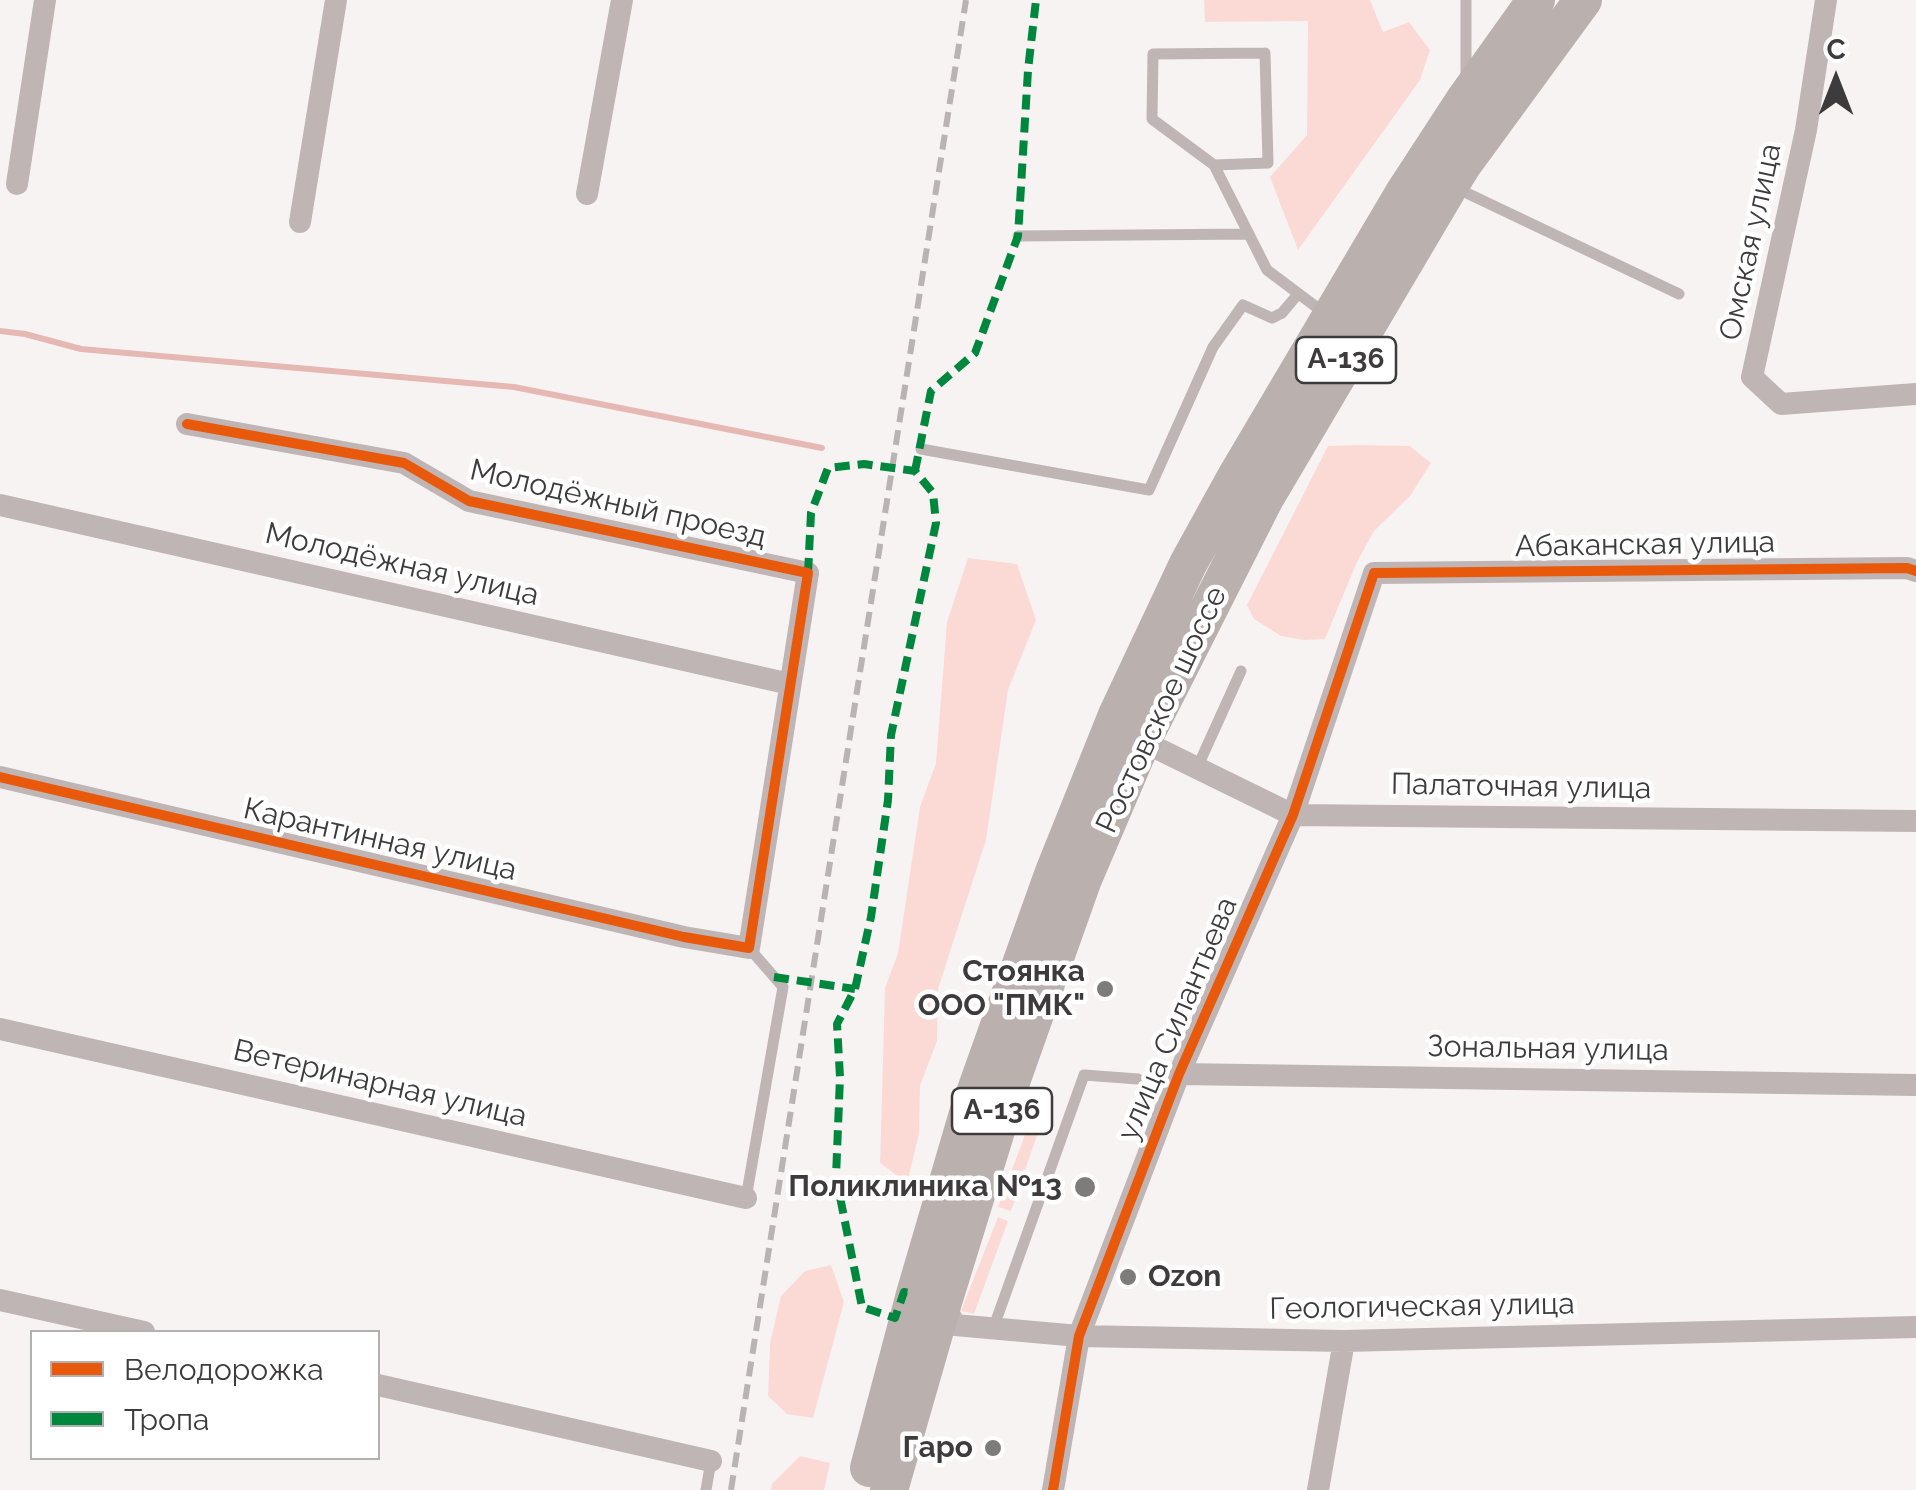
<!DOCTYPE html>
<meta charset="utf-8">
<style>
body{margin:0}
#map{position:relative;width:1916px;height:1490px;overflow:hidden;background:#f8f3f3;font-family:Raleway,sans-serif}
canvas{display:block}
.legend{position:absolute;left:30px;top:1330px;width:350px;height:130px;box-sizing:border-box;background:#fff;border:2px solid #b1b1b1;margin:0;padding:12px 18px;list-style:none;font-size:30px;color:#3d3b3b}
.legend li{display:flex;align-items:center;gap:20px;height:50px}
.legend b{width:50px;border:2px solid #b1b1b1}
.north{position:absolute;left:1786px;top:30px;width:100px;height:100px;-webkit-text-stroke:8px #fff;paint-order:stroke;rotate:0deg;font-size:28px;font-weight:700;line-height:40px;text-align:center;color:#3d3b3b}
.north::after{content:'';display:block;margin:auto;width:35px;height:45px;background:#3d3b3b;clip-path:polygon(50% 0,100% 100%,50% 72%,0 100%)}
</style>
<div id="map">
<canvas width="1916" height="1490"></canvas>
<ul class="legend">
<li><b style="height:12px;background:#e8590c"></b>Велодорожка</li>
<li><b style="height:12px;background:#00873e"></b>Тропа</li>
</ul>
<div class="north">С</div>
</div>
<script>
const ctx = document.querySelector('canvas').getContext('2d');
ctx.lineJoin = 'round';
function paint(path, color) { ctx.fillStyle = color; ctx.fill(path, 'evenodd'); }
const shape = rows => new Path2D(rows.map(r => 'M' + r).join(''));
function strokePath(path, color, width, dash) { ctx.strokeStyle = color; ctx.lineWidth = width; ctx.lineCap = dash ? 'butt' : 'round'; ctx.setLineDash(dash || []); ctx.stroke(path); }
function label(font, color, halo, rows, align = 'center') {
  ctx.font = font + ' Raleway,sans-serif'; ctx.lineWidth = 9; ctx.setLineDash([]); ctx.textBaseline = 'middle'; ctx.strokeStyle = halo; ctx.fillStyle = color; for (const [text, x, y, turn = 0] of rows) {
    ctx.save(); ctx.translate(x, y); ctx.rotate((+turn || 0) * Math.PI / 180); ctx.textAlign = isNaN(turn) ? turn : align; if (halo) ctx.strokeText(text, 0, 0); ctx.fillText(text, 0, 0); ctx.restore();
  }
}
paint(shape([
 [1204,0,1370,0,1383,32,1409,22,1430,50,1420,80,1298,250,1270,177,1307,135,1308,21,1205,22],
 [1359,445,1410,446,1431,463,1410,496,1374,531,1357,562,1325,639,1304,640,1281,636,1254,619,1247,605,1328,446],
 [968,558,1017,564,1036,620,1008,690,986,840,938,989,937,1041,920,1086,919,1134,907,1183,880,1163,885,988,898,953,920,807,936,763,947,622],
 [1035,1108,1045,1112,1011,1211,998,1207],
 [998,1217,1008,1221,974,1314,961,1311],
 [831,1265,844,1302,813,1418,787,1414,768,1396,770,1343,781,1296,805,1271],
 [800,1456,830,1463,824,1490,771,1490,772,1484]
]), '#fbdad6');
strokePath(shape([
 [0,331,25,334,81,349,514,387,822,448]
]), '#e6b8b4', 6);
strokePath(shape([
 [1265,53,1268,163,1214,165,1152,119,1153,54,1265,53],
 [1466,81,1466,0],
 [1214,165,1267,270,1327,315],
 [1454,187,1679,294],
 [1018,236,1249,234],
 [921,449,1149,490,1213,347,1243,305,1272,318,1282,313,1298,294],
 [1197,768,1241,671],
 [746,1198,783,987,749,948],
 [993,1329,1084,1075,1138,1079],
 [706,1490,711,1461]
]), '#bfb5b4', 11);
strokePath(shape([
 [1826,0,1806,130,1752,377,1781,404,1916,394],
 [17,184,45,0],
 [587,194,622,0],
 [300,222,336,0],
 [0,505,790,684],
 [1142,741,1293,815,1916,821],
 [0,777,684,937,749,948,808,573,469,501,404,463,187,424],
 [0,1029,746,1198],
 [1179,1074,1916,1085],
 [0,1300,144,1332],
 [943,1302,955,1325,1079,1336,1344,1341,1916,1327],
 [378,1385,711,1461],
 [1053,1490,1079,1336,1179,1074,1293,815,1374,573,1907,568,1916,571],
 [1318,1490,1344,1341]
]), '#bfb5b4', 22);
strokePath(shape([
 [869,1468,915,1294,969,1110,1054,872,1117,715,1188,564,1236,477,1404,193,1466,98,1536,0],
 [889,1490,943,1302,1012,1079,1083,879,1142,741,1265,498,1450,185,1463,164,1583,0]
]), '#bab0ae', 38);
strokePath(shape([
 [731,1490,966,0]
]), '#b9b3b3', 6, [15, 8]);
strokePath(shape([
 [915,471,931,391,975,353,1018,236,1028,70,1036,0],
 [808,573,811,513,828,468,864,464,915,471,933,493,936,523,891,735,888,800,871,917,855,989,837,1024,840,1077,836,1177,862,1307,895,1318,904,1292,915,1294],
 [774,977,855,989]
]), '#00873e', 8, [15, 8]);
strokePath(shape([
 [0,777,684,937,749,948,808,573,469,501,404,463,187,424],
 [1053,1490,1079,1336,1179,1074,1293,815,1374,573,1907,568,1916,571]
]), '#e8590c', 10);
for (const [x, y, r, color] of [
 [1105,989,10,"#7e7b7b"],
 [1085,1187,12,"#7e7b7b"],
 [1128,1277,10,"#7e7b7b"],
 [993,1448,10,"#7e7b7b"]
]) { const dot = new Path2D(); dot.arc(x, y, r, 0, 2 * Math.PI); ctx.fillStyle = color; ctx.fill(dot); strokePath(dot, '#fff', 4); }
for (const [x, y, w] of [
 [1346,360,100],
 [1002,1111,100]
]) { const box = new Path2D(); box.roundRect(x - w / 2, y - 23, w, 46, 8); ctx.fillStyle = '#fff'; ctx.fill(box); strokePath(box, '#3d3b3b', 2.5); }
label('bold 28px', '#3d3b3b', null, [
 ["А-136",1346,360],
 ["А-136",1002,1111]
]);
label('30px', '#3d3b3b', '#fff', [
 ["Омская улица",1751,242,-78],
 ["Молодёжный проезд",618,504,13],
 ["Абаканская улица",1645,545,-1],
 ["Молодёжная улица",402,565,13],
 ["Ростовское шоссе",1162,710,-65],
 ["Палаточная улица",1521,787,1],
 ["Карантинная улица",380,840,13],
 ["улица Силантьева",1178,1019,-67],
 ["Зональная улица",1548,1049,1],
 ["Ветеринарная улица",380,1084,13],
 ["Геологическая улица",1422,1307,-1]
]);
label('bold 30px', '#3d3b3b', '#fff', [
 ["Стоянка",1085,972],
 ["ООО \"ПМК\"",1085,1006],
 ["Поликлиника №13",1062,1187],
 ["Ozon",1148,1277,"left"],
 ["Гаро",973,1448]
], 'right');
</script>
